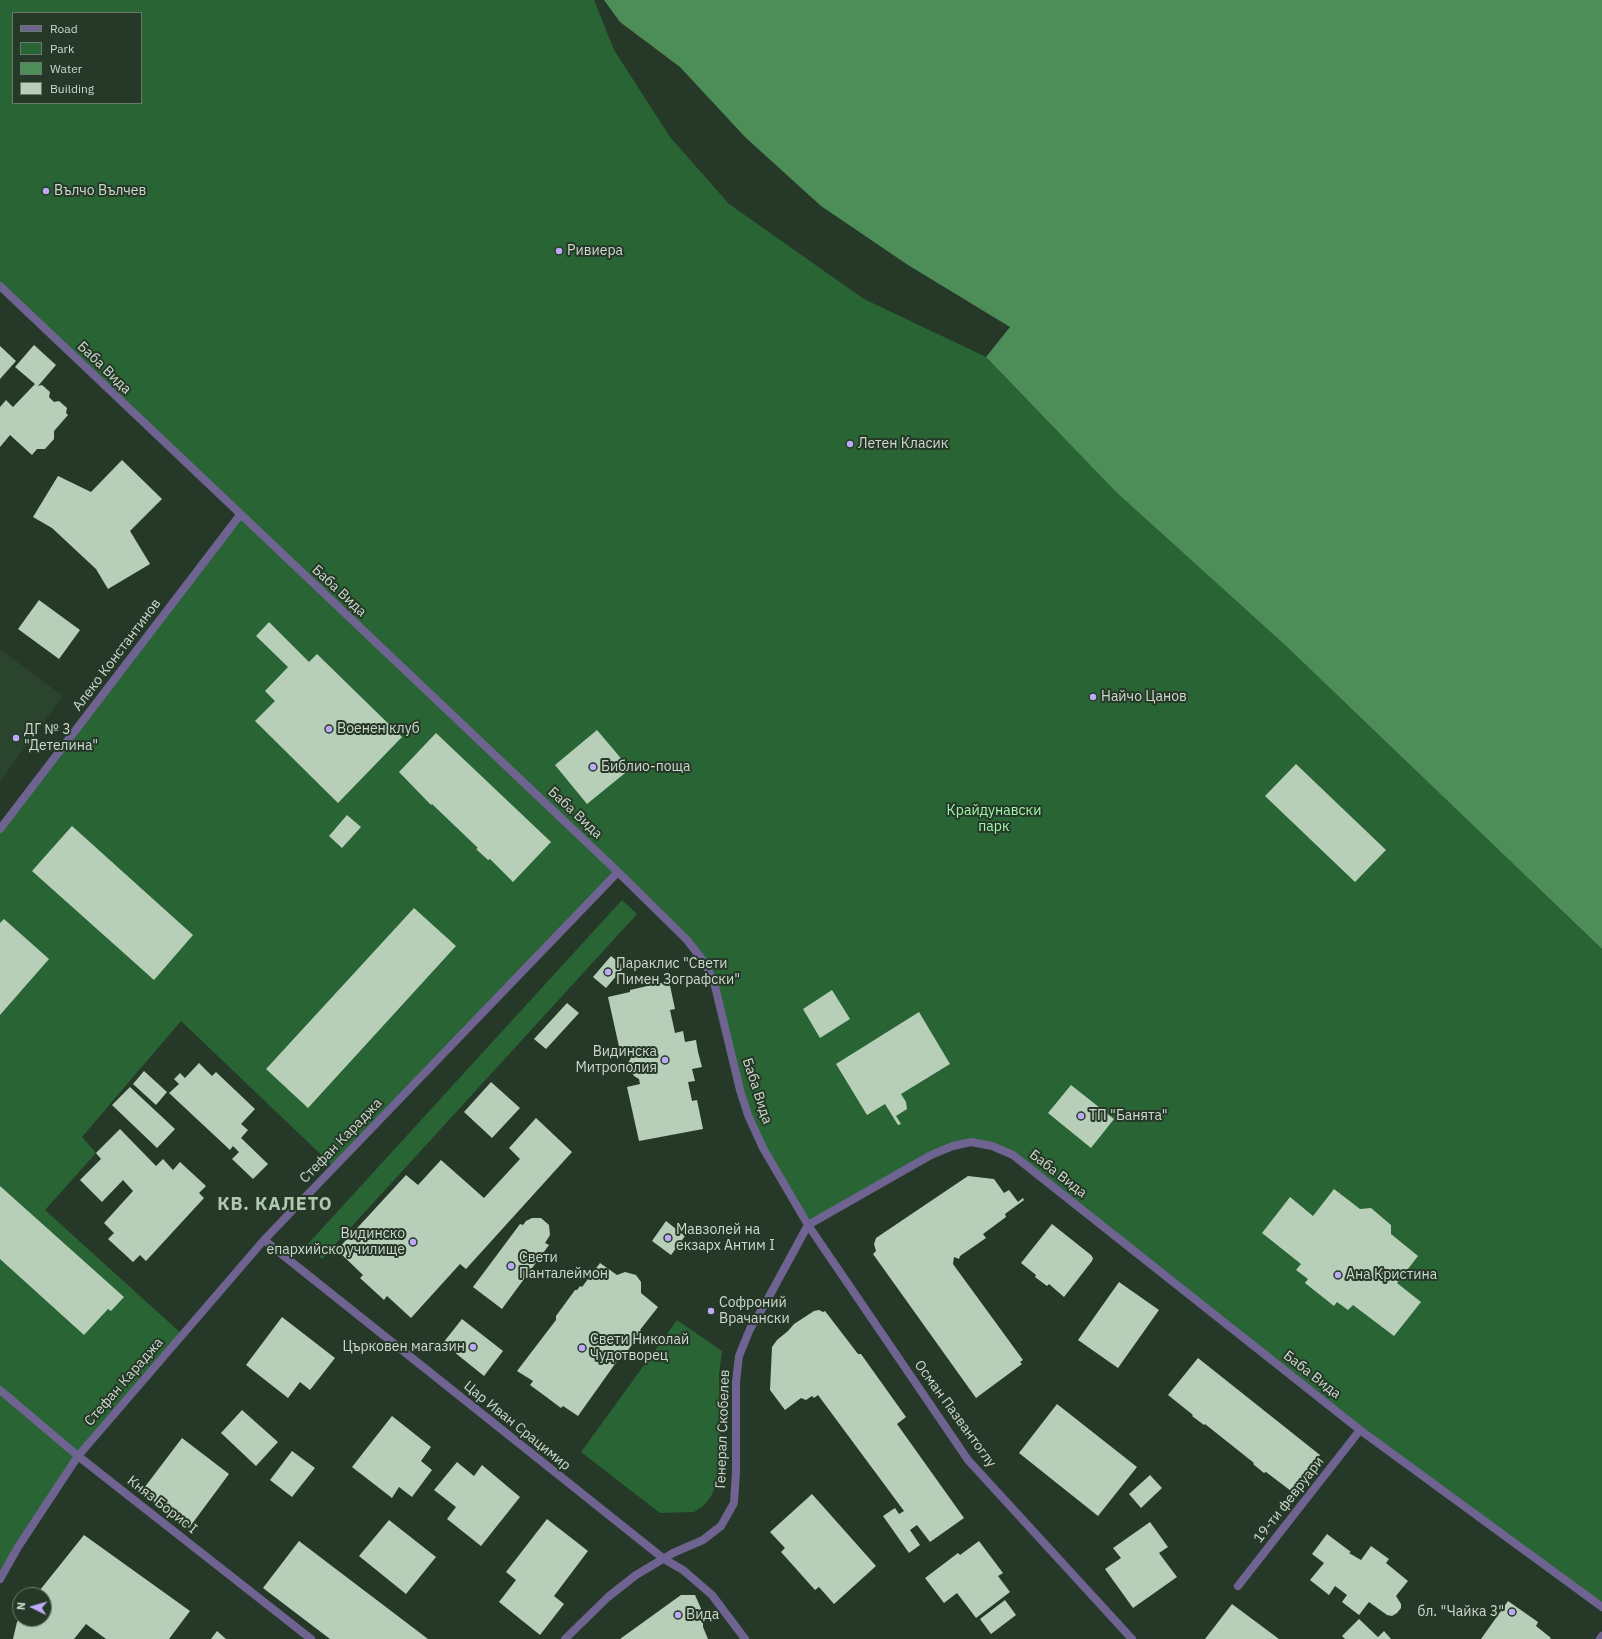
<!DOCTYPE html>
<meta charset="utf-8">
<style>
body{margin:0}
#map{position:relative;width:1602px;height:1639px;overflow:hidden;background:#263928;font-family:"IBM Plex Sans",sans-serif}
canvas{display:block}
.legend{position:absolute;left:12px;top:12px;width:130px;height:92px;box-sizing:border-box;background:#263928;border:1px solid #69796a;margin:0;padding:5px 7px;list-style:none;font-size:12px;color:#ced9ce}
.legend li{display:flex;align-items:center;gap:8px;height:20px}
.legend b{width:20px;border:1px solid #69796a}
.north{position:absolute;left:12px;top:1587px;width:40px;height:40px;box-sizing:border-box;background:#263928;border:1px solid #69796a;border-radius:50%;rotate:275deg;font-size:11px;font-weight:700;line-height:16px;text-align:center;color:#ced9ce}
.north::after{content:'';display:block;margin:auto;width:14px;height:18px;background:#bda9f5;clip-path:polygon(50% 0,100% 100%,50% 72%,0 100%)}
</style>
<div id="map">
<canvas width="1602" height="1639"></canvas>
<ul class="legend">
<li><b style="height:5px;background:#6f6392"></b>Road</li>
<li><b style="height:11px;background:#286434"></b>Park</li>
<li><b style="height:11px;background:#4d8d57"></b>Water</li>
<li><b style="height:11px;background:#b7cfb9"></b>Building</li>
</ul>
<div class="north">N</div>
</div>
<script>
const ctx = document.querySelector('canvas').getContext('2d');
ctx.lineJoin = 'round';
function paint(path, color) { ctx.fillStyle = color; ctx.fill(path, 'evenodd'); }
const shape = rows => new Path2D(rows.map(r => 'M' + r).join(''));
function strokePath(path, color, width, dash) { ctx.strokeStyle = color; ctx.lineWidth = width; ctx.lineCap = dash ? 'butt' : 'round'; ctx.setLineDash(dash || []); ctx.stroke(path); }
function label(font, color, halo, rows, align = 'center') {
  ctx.font = font + ' "IBM Plex Sans",sans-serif'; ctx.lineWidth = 4; ctx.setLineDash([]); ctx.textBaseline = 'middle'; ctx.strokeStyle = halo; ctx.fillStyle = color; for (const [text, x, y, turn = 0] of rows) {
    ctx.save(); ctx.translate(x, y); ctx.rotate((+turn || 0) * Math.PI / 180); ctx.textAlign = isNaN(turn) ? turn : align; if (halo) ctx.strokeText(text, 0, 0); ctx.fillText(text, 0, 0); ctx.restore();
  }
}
paint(shape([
 [0,649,63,696,0,781]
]), '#2b442e');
paint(shape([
 [0,0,594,0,614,50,670,137,729,204,864,299,986,357,1116,492,1286,646,1602,949,1602,1607,1360,1430,1013,1155,992,1146,953,1146,808,1225,748,1115,722,1012,704,962,618,872,334,1167,181,1021,82,1137,96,1153,45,1210,183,1335,78,1456,0,1579,0,829,240,515,0,286],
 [13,13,141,13,141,103,13,103],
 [622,900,637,914,322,1259,307,1245],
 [677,1320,722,1351,719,1375,721,1470,717,1484,710,1498,702,1507,694,1512,660,1513,581,1452]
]), '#286434');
paint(shape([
 [604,0,1602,0,1602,949,1286,646,1116,492,986,357,1010,327,908,265,821,206,745,137,680,67,620,22]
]), '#4d8d57');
paint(shape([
 [34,345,56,365,38,386,42,385,50,392,49,397,54,402,59,401,67,408,66,413,68,415,54,431,54,439,45,449,37,449,32,455,10,435,0,447,0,407,6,400,13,407,35,384,15,367],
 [0,346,16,361,0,379],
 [122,460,162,499,130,531,150,564,108,589,96,569,52,528,33,517,58,476,91,492],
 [39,600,80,630,59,659,18,629],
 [269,622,309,662,317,654,402,737,338,803,255,721,275,701,265,691,288,667,256,636],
 [597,730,630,769,587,804,555,765],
 [436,733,551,842,513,882,490,859,488,860,476,849,478,848,432,804,431,805,399,772],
 [1296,764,1386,850,1355,882,1265,796],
 [347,815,361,827,342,848,329,836],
 [72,826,193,935,154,980,32,871],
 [414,908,456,946,308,1108,266,1069],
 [4,919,49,959,0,1015,0,923],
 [611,956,624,967,606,988,593,977],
 [669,981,675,1009,670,1010,675,1033,683,1031,685,1042,696,1040,698,1052,702,1067,692,1069,695,1081,688,1082,692,1101,697,1100,703,1129,639,1141,627,1087,640,1084,639,1079,634,1076,629,1068,628,1063,633,1054,632,1049,620,1051,608,997,630,992,630,990],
 [832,990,850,1019,820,1038,803,1009],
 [567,1003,579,1013,546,1049,534,1039],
 [919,1012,950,1064,901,1094,906,1102,907,1109,896,1116,901,1124,898,1125,885,1104,867,1115,836,1064],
 [199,1063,212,1076,216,1072,255,1109,241,1124,248,1130,241,1138,268,1164,253,1179,232,1159,239,1152,233,1146,230,1150,169,1093,179,1084,174,1079,180,1073,185,1078],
 [144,1071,167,1092,156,1105,133,1084],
 [491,1082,520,1108,492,1138,464,1112],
 [1071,1085,1114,1119,1091,1148,1048,1113],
 [130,1087,175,1129,157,1148,112,1105],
 [536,1118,572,1152,466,1269,460,1264,411,1318,387,1296,384,1300,360,1278,363,1275,337,1250,406,1175,418,1185,441,1160,484,1198,520,1159,509,1148],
 [120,1129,156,1166,163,1159,173,1170,180,1162,206,1186,199,1193,204,1198,146,1261,140,1255,133,1262,108,1239,114,1233,104,1223,133,1191,123,1180,102,1202,80,1180,101,1159,96,1153],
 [968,1176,994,1179,1004,1193,1009,1190,1018,1202,1023,1198,1024,1200,1005,1214,1006,1217,983,1234,986,1238,960,1256,959,1259,954,1257,953,1264,1023,1360,1020,1362,1022,1364,976,1398,873,1254,876,1251,874,1244,876,1238],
 [0,1186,124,1297,111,1311,108,1309,84,1335,0,1259],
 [1334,1189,1360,1209,1371,1208,1391,1225,1391,1234,1418,1256,1397,1283,1421,1302,1394,1336,1353,1305,1348,1310,1337,1302,1334,1306,1305,1283,1308,1279,1296,1270,1301,1264,1262,1233,1290,1197,1313,1216],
 [532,1218,541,1218,549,1225,550,1235,545,1243,549,1245,502,1309,473,1287,520,1224,523,1225,526,1221],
 [666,1221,685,1236,671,1255,652,1241],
 [1052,1224,1091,1255,1093,1258,1092,1261,1064,1297,1049,1284,1047,1286,1035,1277,1036,1275,1021,1263],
 [600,1263,617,1275,625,1272,636,1275,641,1282,641,1293,658,1307,640,1330,641,1331,637,1336,638,1336,621,1360,619,1359,615,1364,578,1416,563,1406,561,1408,545,1396,530,1385,533,1381,517,1371,556,1320,556,1316,575,1290,577,1290,580,1286,582,1287],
 [1119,1282,1159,1310,1118,1368,1078,1340],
 [819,1310,823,1312,825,1311,858,1354,861,1354,906,1417,897,1424,964,1518,930,1542,917,1525,910,1530,920,1545,909,1553,883,1516,895,1508,899,1514,904,1511,818,1395,814,1398,812,1396,806,1400,801,1398,785,1410,770,1390,772,1347,777,1340,788,1331,794,1324,814,1311],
 [282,1317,335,1358,310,1390,300,1382,288,1398,246,1365],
 [462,1319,503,1351,484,1376,443,1343],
 [1198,1358,1320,1455,1291,1491,1266,1472,1264,1473,1253,1464,1254,1463,1205,1424,1204,1425,1192,1416,1193,1415,1168,1395],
 [1057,1404,1137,1467,1098,1516,1019,1453],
 [242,1410,278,1442,256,1466,221,1433],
 [392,1416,431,1447,421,1461,432,1470,412,1497,399,1487,392,1498,352,1467],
 [182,1438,229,1474,189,1528,141,1492],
 [292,1451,315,1468,292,1497,270,1480],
 [457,1462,474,1476,482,1465,520,1497,481,1546,447,1519,456,1507,434,1490],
 [1150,1475,1162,1488,1141,1508,1129,1494],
 [812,1494,876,1566,834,1604,819,1587,815,1590,781,1552,785,1548,770,1532],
 [547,1519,588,1551,554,1596,564,1604,540,1635,499,1602,516,1580,506,1572],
 [389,1520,436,1557,406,1594,359,1556],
 [1150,1522,1168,1547,1159,1553,1177,1577,1133,1608,1105,1569,1121,1558,1113,1548],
 [1327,1534,1351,1552,1349,1553,1361,1560,1371,1546,1389,1559,1386,1563,1408,1581,1396,1596,1401,1604,1401,1608,1397,1613,1392,1616,1387,1615,1369,1602,1359,1615,1342,1602,1347,1595,1335,1586,1329,1595,1310,1580,1324,1563,1312,1554],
 [84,1535,190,1611,169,1639,106,1639,86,1624,74,1639,13,1639,17,1622,19,1619,44,1619,44,1595,36,1595],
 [299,1541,428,1639,330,1639,263,1588],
 [979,1541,1003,1573,998,1576,1010,1592,976,1618,957,1593,944,1603,925,1578,958,1553,960,1555],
 [681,1595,695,1595,703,1613,703,1627,708,1639,620,1639],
 [1005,1600,1016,1615,991,1634,980,1619],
 [1508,1601,1538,1622,1536,1626,1551,1638,1550,1639,1481,1639],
 [1232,1604,1279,1639,1205,1639],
 [1359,1619,1378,1637,1384,1631,1391,1639,1345,1639,1342,1636],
 [217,1631,226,1639,211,1639]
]), '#b7cfb9');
strokePath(shape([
 [0,286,618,872,687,940,704,962,714,982,740,1090,748,1115,763,1148,808,1225,931,1155,953,1146,971,1142,992,1146,1013,1155,1360,1430,1602,1607],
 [0,829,240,515],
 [264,1240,664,1559,683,1570,712,1595,745,1639],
 [0,1390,78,1456,311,1639],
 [0,1579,18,1547,78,1456,264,1240,618,872],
 [1238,1586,1360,1430],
 [565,1639,608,1597,636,1575,673,1553,703,1540,721,1526,734,1503,736,1472,736,1382,739,1356,750,1329,765,1304,808,1225,968,1460,1132,1639],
 [1600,1639,1602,1636]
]), '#6f6392', 8);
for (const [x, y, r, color] of [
 [46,191,4,"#bda9f5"],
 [559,251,4,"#bda9f5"],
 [850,444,4,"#bda9f5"],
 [1093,697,4,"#bda9f5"],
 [329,729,4,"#bda9f5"],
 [16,738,4,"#bda9f5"],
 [593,767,4,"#bda9f5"],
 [608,972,4,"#bda9f5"],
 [665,1060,4,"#bda9f5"],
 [1081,1116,4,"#bda9f5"],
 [668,1238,4,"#bda9f5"],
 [413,1242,4,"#bda9f5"],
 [511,1266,4,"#bda9f5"],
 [1338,1275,4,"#bda9f5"],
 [711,1311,4,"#bda9f5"],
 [473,1347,4,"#bda9f5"],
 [582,1348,4,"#bda9f5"],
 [1512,1612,4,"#bda9f5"],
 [678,1615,4,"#bda9f5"]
]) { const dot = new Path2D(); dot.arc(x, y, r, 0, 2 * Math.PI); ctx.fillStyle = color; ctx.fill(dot); strokePath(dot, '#263928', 1.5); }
label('14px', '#ced9ce', '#263928', [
 ["Вълчо Вълчев",54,191],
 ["Ривиера",567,251],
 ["Летен Класик",858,444],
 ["Найчо Цанов",1101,697],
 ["Военен клуб",337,729],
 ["ДГ № 3",24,730],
 ["\"Детелина\"",24,746],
 ["Библио-поща",601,767],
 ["Параклис \"Свети",616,964],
 ["Пимен Зографски\"",616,980],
 ["Видинска",657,1052,"right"],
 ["Митрополия",657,1068,"right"],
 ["ТП \"Банята\"",1089,1116],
 ["Мавзолей на",676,1230],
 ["екзарх Антим I",676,1246],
 ["Видинско",405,1234,"right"],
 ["епархийско училище",405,1250,"right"],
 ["Свети",519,1258],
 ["Панталеймон",519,1274],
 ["Ана Кристина",1346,1275],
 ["Софроний",719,1303],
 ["Врачански",719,1319],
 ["Свети Николай",590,1340],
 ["Чудотворец",590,1356],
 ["Църковен магазин",465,1347,"right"],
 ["бл. \"Чайка 3\"",1504,1612,"right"],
 ["Вида",686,1615]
], 'left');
label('14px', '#ced9ce', '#263928', [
 ["Баба Вида",104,368,44],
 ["Баба Вида",339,591,43],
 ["Алеко Константинов",117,655,-53],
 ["Баба Вида",575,813,43],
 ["Баба Вида",757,1091,72],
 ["Стефан Караджа",341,1141,-46],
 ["Баба Вида",1058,1174,38],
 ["Баба Вида",1312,1375,38],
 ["Стефан Караджа",124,1382,-49],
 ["Осман Пазвантоглу",955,1414,54],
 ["Цар Иван Срацимир",517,1426,39],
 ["Генерал Скобелев",723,1429,-88],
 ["19-ти февруари",1289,1500,-52],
 ["Княз Борис I",162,1505,38]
]);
label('14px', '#9ef7aa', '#263928', [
 ["Крайдунавски",994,811],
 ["парк",994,827]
]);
ctx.letterSpacing = '1px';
label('bold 18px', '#b0c7b2', '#263928', [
 ["КВ. КАЛЕТО",275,1205]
]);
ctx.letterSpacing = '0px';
</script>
